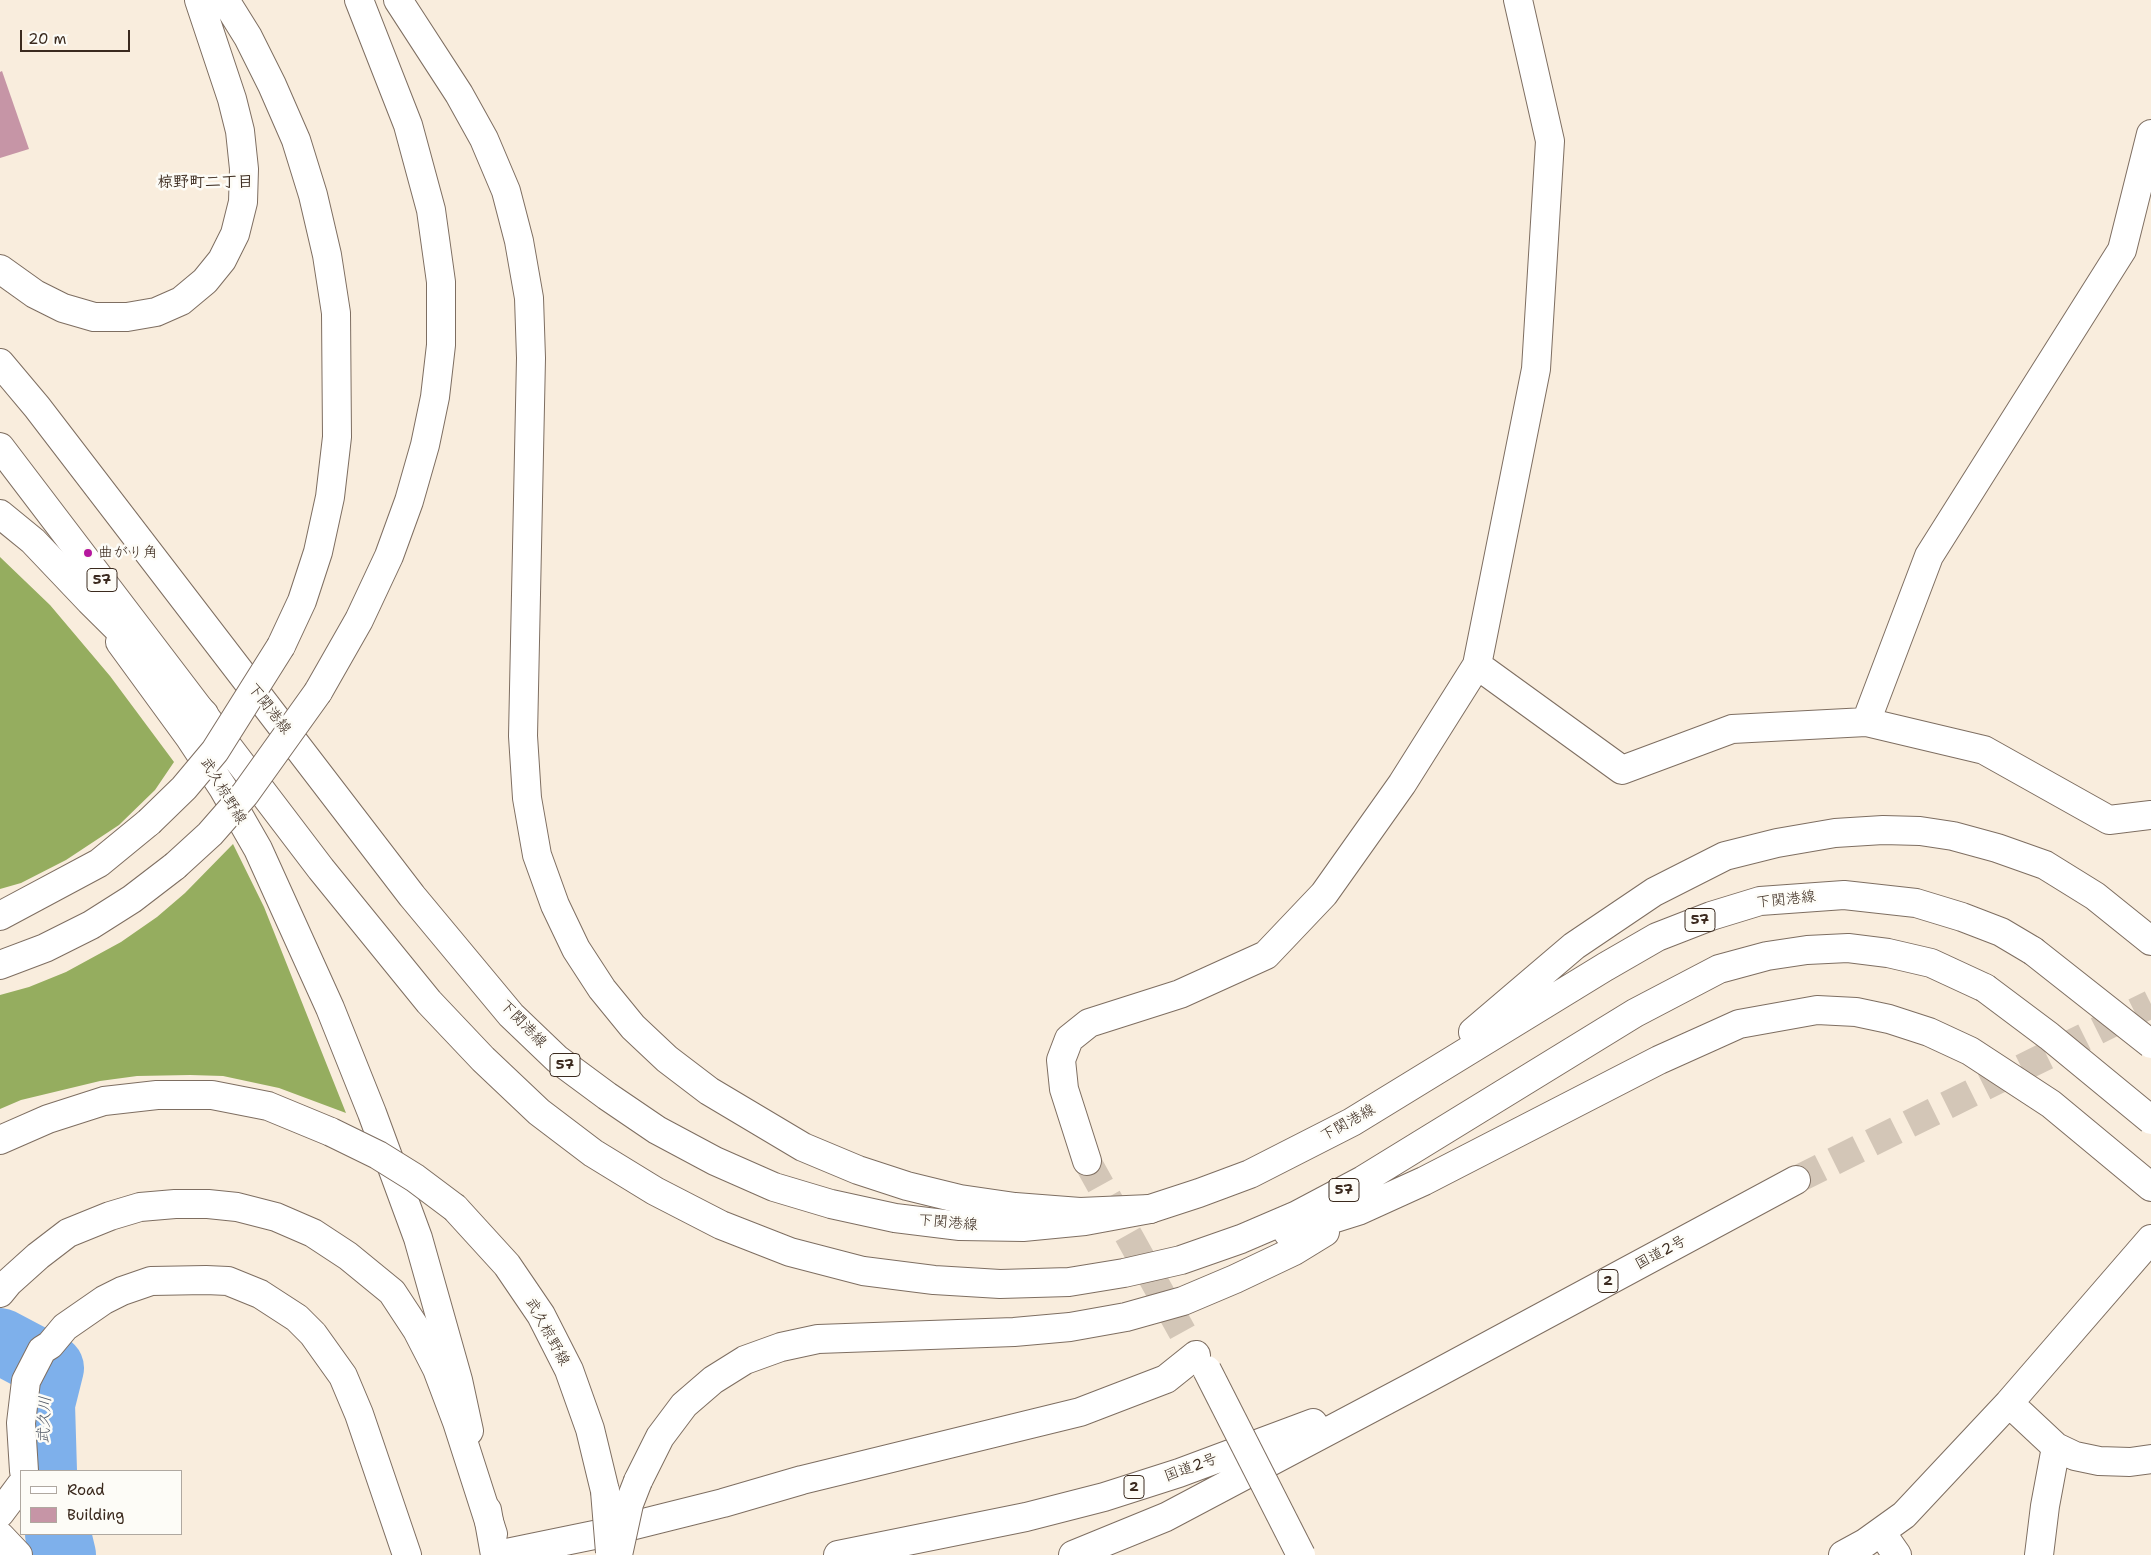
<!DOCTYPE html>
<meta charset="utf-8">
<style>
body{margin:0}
#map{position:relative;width:2151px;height:1555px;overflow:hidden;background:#f9eddd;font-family:"Shantell Sans",sans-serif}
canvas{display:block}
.legend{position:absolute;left:20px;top:1470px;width:162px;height:65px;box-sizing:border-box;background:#fdfcf7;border:1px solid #afa8a0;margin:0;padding:6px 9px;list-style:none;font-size:15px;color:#3b2a1e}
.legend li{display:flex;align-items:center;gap:10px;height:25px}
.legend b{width:25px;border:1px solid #afa8a0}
.scale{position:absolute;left:20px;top:30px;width:110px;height:22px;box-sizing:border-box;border:2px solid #3b2a1e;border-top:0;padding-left:6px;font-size:15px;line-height:18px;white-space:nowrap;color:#3b2a1e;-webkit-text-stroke:4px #fdfcf7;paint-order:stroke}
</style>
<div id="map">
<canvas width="2151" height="1555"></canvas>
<ul class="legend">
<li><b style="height:6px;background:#fff"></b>Road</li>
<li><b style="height:14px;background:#c695a6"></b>Building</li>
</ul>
<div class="scale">20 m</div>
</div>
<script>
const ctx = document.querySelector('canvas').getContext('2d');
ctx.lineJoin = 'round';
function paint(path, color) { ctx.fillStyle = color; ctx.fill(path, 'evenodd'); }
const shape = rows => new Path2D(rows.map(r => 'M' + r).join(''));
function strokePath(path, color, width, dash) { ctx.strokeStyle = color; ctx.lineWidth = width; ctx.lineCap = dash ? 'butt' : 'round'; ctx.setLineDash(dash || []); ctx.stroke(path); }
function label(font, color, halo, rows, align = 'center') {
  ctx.font = font + ' "Shantell Sans","Klee One",sans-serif'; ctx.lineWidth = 5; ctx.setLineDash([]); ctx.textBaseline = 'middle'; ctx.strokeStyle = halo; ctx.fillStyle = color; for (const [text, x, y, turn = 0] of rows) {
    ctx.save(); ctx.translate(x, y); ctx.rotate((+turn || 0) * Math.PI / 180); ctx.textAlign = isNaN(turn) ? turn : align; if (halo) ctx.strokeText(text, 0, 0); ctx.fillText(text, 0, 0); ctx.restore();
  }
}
paint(shape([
 [0,557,50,605,110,676,174,762,155,790,119,825,66,860,21,883,0,889],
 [233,844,264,907,346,1113,279,1088,223,1076,190,1075,137,1076,100,1081,21,1100,0,1109,0,995,29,987,66,972,121,942,157,917,185,893]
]), '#95ad5f');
strokePath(shape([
 [0,1341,51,1368,42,1404,44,1471],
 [58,1534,63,1555]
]), '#7eb0eb', 66);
paint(shape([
 [2,71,29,149,0,158,0,72]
]), '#c695a6');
strokePath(shape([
 [1087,1161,1184,1335]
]), '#d3c6b7', 28, [28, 14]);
strokePath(shape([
 [1796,1180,2151,1004]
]), '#d3c6b7', 28, [28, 14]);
const minor = shape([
 [1477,665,1622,770,1732,729,1866,722,1984,750,2109,820,2151,815],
 [1866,722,1929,556,2122,250,2151,134],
 [1087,1161,1064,1089,1061,1060,1069,1039,1089,1023,1180,994,1266,955,1324,894,1402,784,1477,665,1536,369,1550,141,1518,0],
 [2009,1403,2056,1447,2075,1456,2099,1461,2130,1462,2151,1459],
 [24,1471,21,1423,26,1381,42,1350,50,1345,65,1327,104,1300,122,1291,151,1281,206,1280,228,1281,260,1294,297,1318,313,1334,343,1376,359,1414,407,1555],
 [0,1513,21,1485],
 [1881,1532,1897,1555],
 [497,1555,599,1534,723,1503,802,1480,1080,1412,1166,1379,1196,1355],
 [1843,1555,1865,1543,1904,1515,2009,1403,2151,1239],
 [2039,1555,2045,1506,2056,1447]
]);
const major = shape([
 [0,363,37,407,412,896,511,1015,557,1059,607,1096,657,1130,715,1161,774,1187,831,1204,895,1218,960,1226,1023,1227,1085,1221,1150,1209,1199,1193,1250,1174,1352,1122,1605,967,1657,937,1711,916,1760,901,1844,895,1916,903,1962,917,2001,932,2033,951],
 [0,447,321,869,429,1002,483,1059,539,1112,593,1153,655,1191,721,1225,790,1252,863,1271,934,1280,1000,1284,1069,1282,1124,1273,1181,1260,1241,1239,1297,1215,1363,1180,1635,1013,1719,969,1767,956,1807,950,1848,948,1888,953,1931,963,1985,988],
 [120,642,190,738,223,788,258,849,330,1008,372,1113,418,1238,458,1380,469,1431],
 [1473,1032,1574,946,1654,892,1725,856,1777,843,1835,833,1883,830,1920,831,1953,836,1997,848,2045,865,2095,896,2151,941],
 [0,1140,48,1119,104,1101,157,1095,212,1095,268,1106,331,1132],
 [455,1208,507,1265,541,1315,569,1370,590,1429,605,1491],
 [1288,1233,1358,1211,1424,1181,1659,1060,1708,1038,1739,1024,1817,1010,1856,1012,1889,1019,1929,1032,1970,1051,2051,1104,2151,1187],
 [638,1481,660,1437,684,1405,713,1380,745,1360,781,1347,818,1339,1014,1332,1070,1327,1126,1317,1183,1301,1235,1279,1294,1251,1325,1232],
 [487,1510,495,1555]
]);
const highway = shape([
 [225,0,248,37,272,85,296,140,313,195,327,255,336,313,337,437,330,497,318,552,302,601,281,646],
 [398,0,459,94,484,139,506,191,519,241,529,298,531,358,523,736,527,798,537,855,555,905,576,949,602,989,633,1027,667,1059,709,1091,803,1147,858,1170,907,1186,960,1199,1015,1207,1080,1212,1150,1209],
 [0,269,35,294,63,308,94,317,127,317,156,312,181,301,205,281,222,260,235,234,243,202,244,169,240,131,232,99,199,0],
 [0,514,33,541,90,601,204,714],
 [318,692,359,620,389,556,409,501,425,445,435,397,441,345,441,282,431,210,408,125,359,0],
 [0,916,99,863,149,822],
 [0,965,45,948,91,925,132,899,175,866],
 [0,1293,9,1282,38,1256,68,1233,110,1216,140,1207,175,1204,208,1204,237,1207,276,1217,313,1233,348,1256,392,1292,417,1330,437,1369,457,1422,493,1534],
 [0,1536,18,1555],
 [838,1555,1026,1517,1104,1497,1179,1473,1313,1423],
 [1073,1555,1166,1517,1419,1383,1796,1180]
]);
strokePath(minor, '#7e6e61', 30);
strokePath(major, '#7e6e61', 30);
strokePath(highway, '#7e6e61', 30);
strokePath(minor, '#fff', 28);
strokePath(major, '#fff', 28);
strokePath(highway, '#fff', 28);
const minorBridge = shape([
 [1207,1370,1301,1555]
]);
const majorBridge = shape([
 [2033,951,2151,1044],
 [1985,988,2049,1036,2151,1120],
 [331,1132,378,1155,415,1178,455,1208],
 [605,1491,610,1552],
 [618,1555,629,1504,638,1481]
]);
const highwayBridge = shape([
 [149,822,184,788,215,751,281,646],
 [175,866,210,834,245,794,318,692]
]);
strokePath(minorBridge, '#7e6e61', 30, []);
strokePath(majorBridge, '#7e6e61', 30, []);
strokePath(highwayBridge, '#7e6e61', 30, []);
strokePath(minorBridge, '#fff', 28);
strokePath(majorBridge, '#fff', 28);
strokePath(highwayBridge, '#fff', 28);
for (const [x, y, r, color] of [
 [88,553,5,"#b5179e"]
]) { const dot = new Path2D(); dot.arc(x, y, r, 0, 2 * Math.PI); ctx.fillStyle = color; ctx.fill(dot); strokePath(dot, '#fdfcf7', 2); }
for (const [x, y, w] of [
 [102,580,30],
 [1700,920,30],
 [565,1065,30],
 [1344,1190,30],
 [1608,1281,20],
 [1134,1487,20]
]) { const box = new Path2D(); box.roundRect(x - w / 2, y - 11.5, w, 23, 4); ctx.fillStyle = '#fdfcf7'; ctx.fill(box); strokePath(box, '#3b2a1e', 1); }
label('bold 14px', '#3b2a1e', null, [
 ["57",102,580],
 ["57",1700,920],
 ["57",565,1065],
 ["57",1344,1190],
 ["2",1608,1281],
 ["2",1134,1487]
]);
label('15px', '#3b2a1e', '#fdfcf7', [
 ["曲がり角",98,553]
], 'left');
label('15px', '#3b2a1e', '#fdfcf7', [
 ["下関港線",269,709,52],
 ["武久椋野線",223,791,59],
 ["下関港線",1786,900,-6],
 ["下関港線",523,1024,46],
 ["下関港線",1348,1123,-29],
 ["下関港線",948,1223,5],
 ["国道2号",1661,1253,-28],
 ["武久椋野線",547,1332,61],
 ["国道2号",1191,1468,-20]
]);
label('bold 16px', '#3b2a1e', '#fdfcf7', [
 ["椋野町二丁目",205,183]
]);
label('italic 16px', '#525966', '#fdfcf7', [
 ["武久川",45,1420,-87]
]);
</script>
